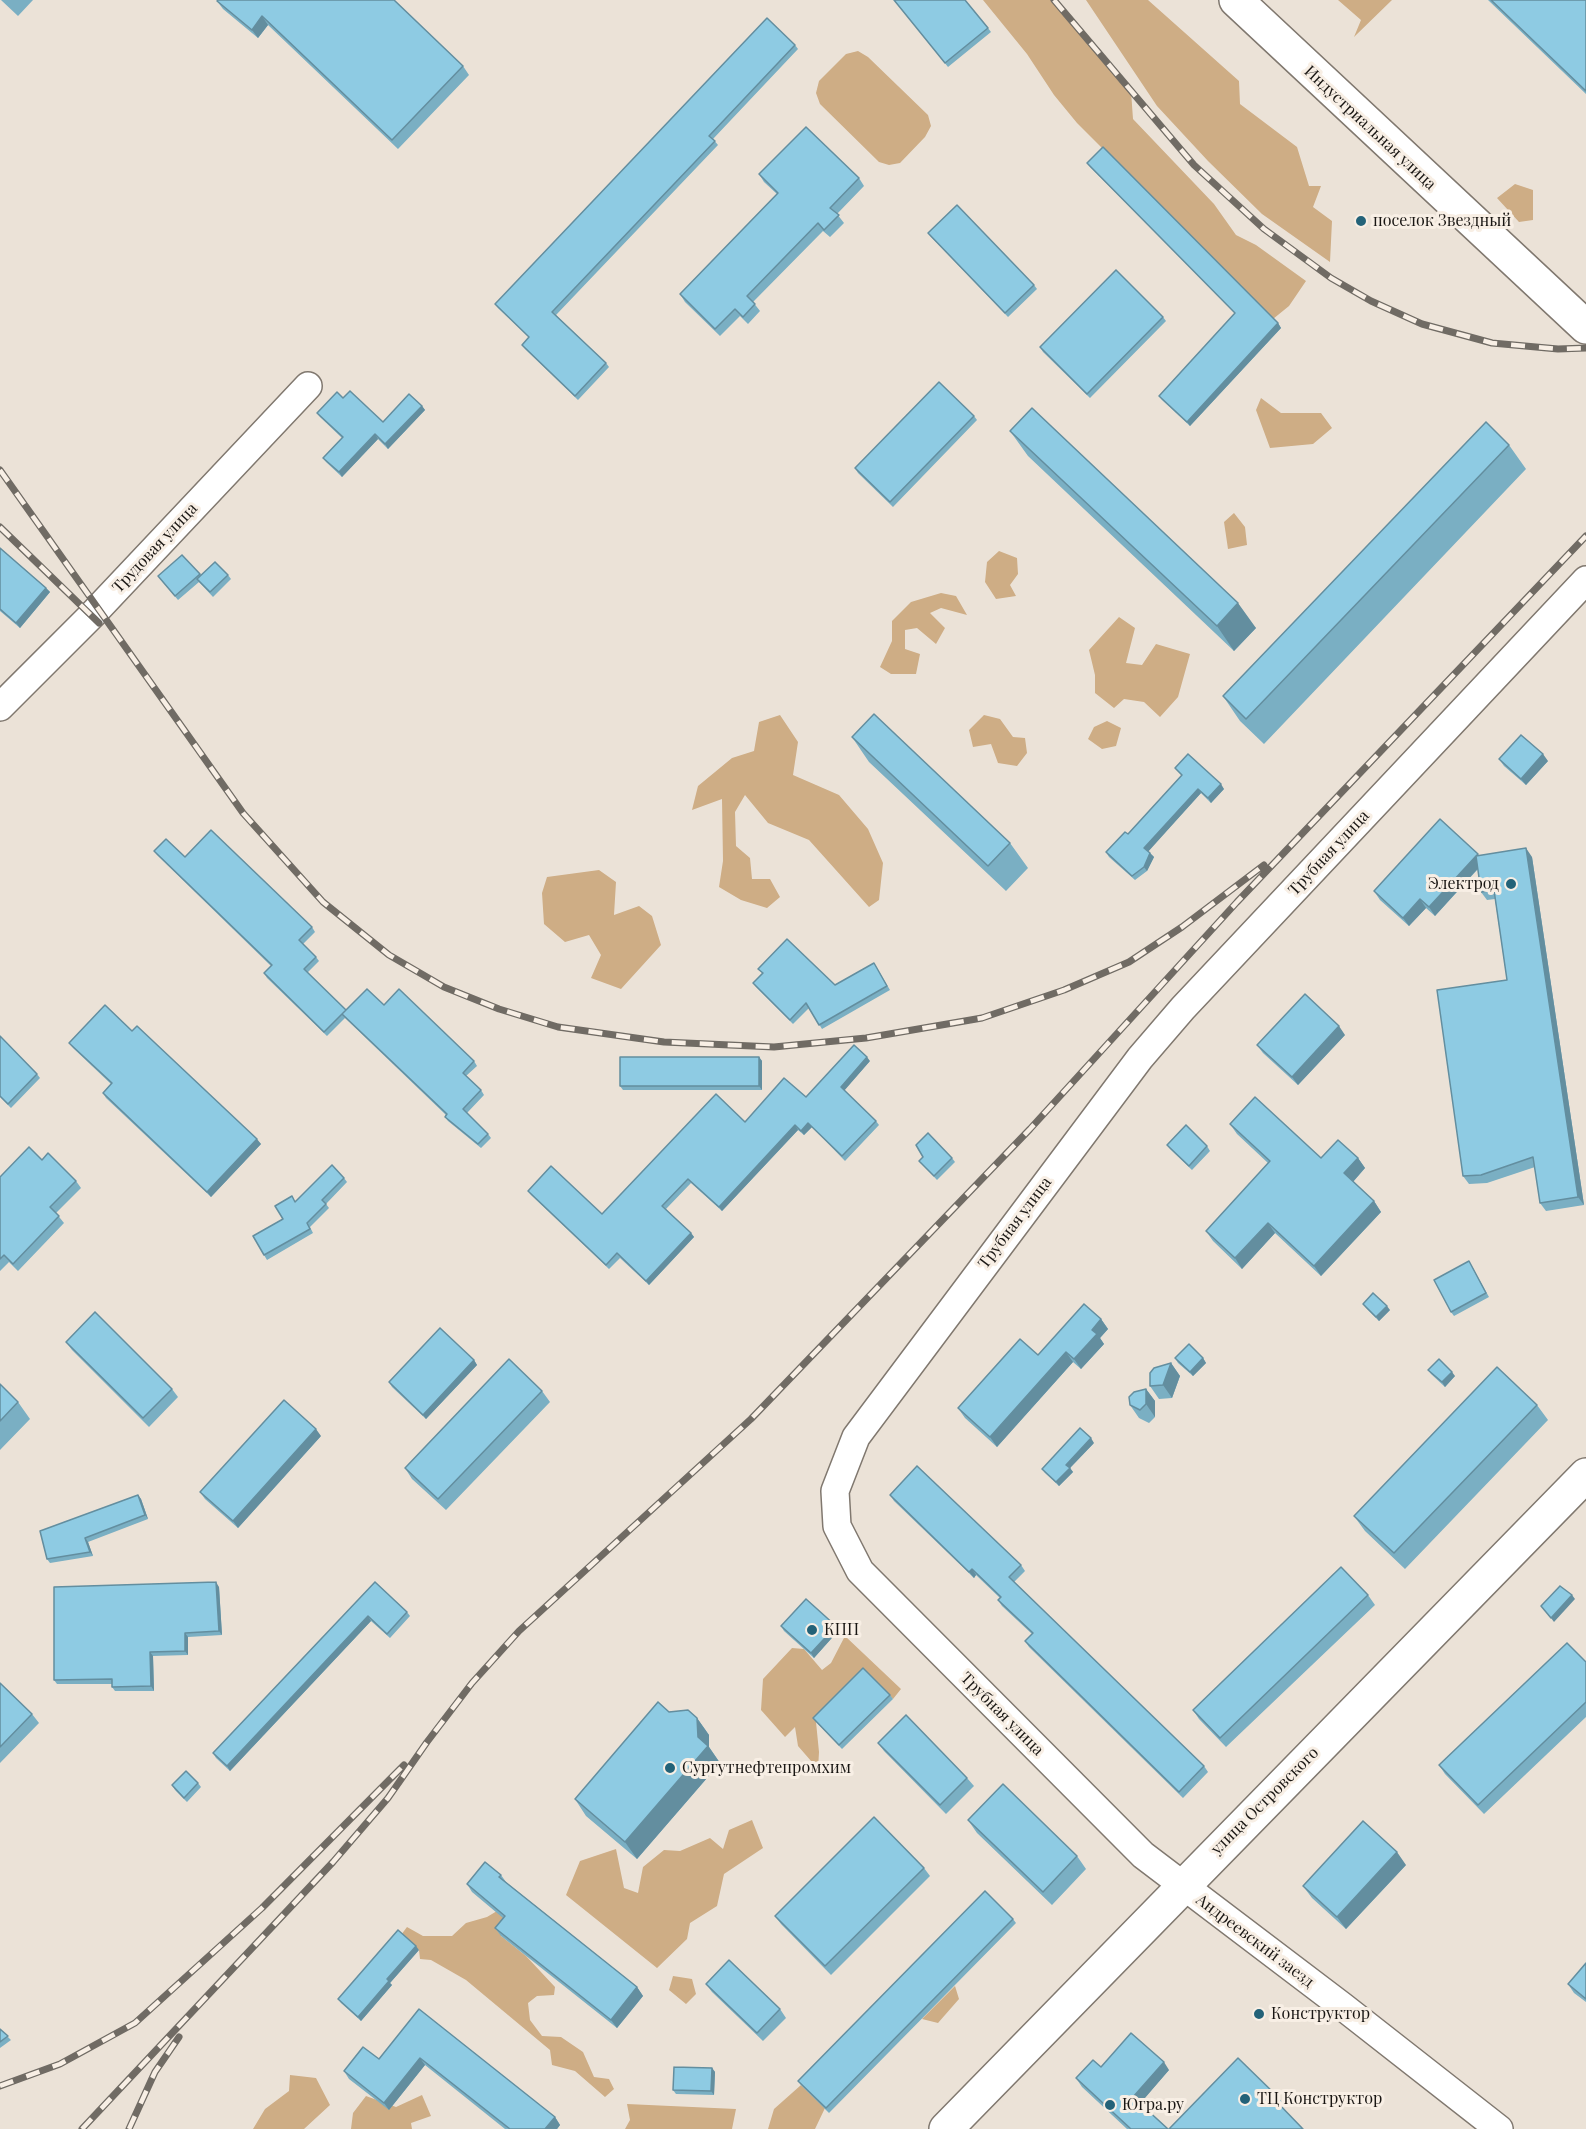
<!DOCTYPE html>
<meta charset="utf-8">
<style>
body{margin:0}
canvas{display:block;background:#ebe2d7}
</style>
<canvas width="1586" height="2129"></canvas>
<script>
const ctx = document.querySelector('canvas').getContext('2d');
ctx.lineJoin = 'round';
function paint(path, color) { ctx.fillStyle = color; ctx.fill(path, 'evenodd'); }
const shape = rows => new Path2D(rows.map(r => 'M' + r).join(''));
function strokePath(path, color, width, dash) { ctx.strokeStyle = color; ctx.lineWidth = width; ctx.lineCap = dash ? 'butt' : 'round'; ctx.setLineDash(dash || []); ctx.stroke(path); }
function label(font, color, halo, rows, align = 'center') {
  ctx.font = font + ' "Playfair Display",serif'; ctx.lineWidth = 6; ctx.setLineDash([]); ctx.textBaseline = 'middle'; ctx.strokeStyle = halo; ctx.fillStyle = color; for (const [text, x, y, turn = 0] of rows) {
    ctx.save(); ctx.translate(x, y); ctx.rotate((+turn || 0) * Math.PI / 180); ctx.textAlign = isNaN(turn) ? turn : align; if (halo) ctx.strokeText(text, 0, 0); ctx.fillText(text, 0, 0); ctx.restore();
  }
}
paint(shape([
 [983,0,1054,0,1131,91,1133,119,1214,204,1236,235,1256,245,1306,281,1289,306,1273,319,1077,123,1054,95,1027,54],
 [1086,0,1148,0,1239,81,1240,104,1297,147,1309,186,1321,186,1313,207,1332,221,1330,262,1262,214,1208,161,1157,106],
 [1338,0,1392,0,1354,37,1361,20],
 [858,51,868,57,928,115,931,126,925,137,900,163,889,165,879,162,820,104,816,93,819,81,846,54],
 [1515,184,1533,190,1533,220,1519,222,1497,198],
 [1261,398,1281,413,1321,413,1332,428,1313,444,1270,448,1256,410],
 [1234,513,1245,527,1247,545,1228,549,1224,522],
 [999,551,1017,558,1018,574,1010,585,1016,596,996,599,985,582,987,562],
 [941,593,956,596,967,615,941,608,930,613,945,628,936,644,917,628,905,630,905,649,920,654,916,674,891,674,880,667,892,641,892,621,911,602],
 [1119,617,1135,628,1126,663,1142,665,1156,644,1190,654,1178,697,1160,717,1144,702,1124,699,1114,708,1095,693,1095,675,1089,650],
 [780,715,798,742,793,775,839,795,868,829,883,863,879,900,869,907,809,840,768,823,745,795,735,812,736,846,750,858,752,879,770,879,780,897,767,908,741,900,719,887,723,861,722,799,692,810,698,786,732,758,754,751,759,722],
 [984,715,1000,719,1013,737,1025,738,1027,753,1017,766,998,763,991,744,973,747,969,730],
 [1107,721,1121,728,1116,746,1102,749,1088,739,1094,727],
 [599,870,616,882,614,915,639,906,652,916,661,945,621,989,591,978,601,955,589,935,565,942,544,924,542,893,547,877],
 [845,1636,901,1689,893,1699,867,1673,816,1722,819,1752,818,1769,798,1746,795,1727,785,1737,761,1710,763,1679,792,1648,804,1649,822,1670,831,1663],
 [752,1820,763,1848,724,1874,717,1906,690,1923,687,1939,657,1968,566,1895,580,1861,616,1849,624,1888,638,1893,643,1867,664,1850,680,1851,710,1838,723,1849,729,1830],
 [507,1905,501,1936,526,1956,555,1987,554,1995,537,1996,528,2003,530,2020,542,2036,561,2037,583,2052,594,2077,609,2079,614,2089,605,2097,575,2071,552,2065,550,2050,466,1980,431,1960,420,1959,419,1950,401,1935,407,1927,423,1936,452,1936,466,1923,487,1917],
 [673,1976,692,1979,696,1994,686,2004,669,1990],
 [955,1986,959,1999,938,2023,922,2019],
 [290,2075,316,2078,330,2105,304,2129,253,2129,265,2109,289,2091],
 [801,2085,825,2108,815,2129,768,2129,774,2109],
 [422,2095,431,2116,411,2123,412,2129,351,2129,353,2113,366,2096,396,2107],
 [627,2104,736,2109,732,2129,625,2129,630,2120]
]), '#cead85');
const minor = shape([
 [0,707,92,615,308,386],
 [1499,2129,1342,2006,1143,1855,860,1571,837,1526,835,1491,856,1437,1140,1058,1183,1008,1586,580]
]);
const major = shape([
 [1236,0,1586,327],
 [946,2129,1586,1475]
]);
strokePath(minor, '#80786f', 30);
strokePath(major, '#80786f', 36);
strokePath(minor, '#fff', 27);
strokePath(major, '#fff', 33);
const rail = shape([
 [1054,0,1194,165,1264,229,1331,278,1371,301,1422,324,1492,343,1558,349,1586,348],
 [0,470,243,813,323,902,389,955,444,987,499,1009,558,1027,664,1042,774,1047,866,1038,982,1018,1064,990,1129,962,1182,927,1264,865],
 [0,527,99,623],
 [0,2086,60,2064,135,2023,262,1908,404,1765],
 [82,2129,333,1862,388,1798,427,1742,472,1683,519,1631,751,1419,1030,1129,1237,902,1586,536],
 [129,2129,155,2072,179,2037]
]);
strokePath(rail, '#706b64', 7);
strokePath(rail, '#f8efe5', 4.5, [14]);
paint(shape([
 [1,0,33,0,18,16],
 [894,0,988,28,991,32,948,67],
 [1488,0,1586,0,1586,94],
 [217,1,463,66,469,75,398,149,268,25,258,38,223,9],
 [795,45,798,49,713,139,718,145,556,315,606,363,609,367,578,400,525,349,522,345,529,337,498,308,495,304],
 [1087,163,1278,323,1281,328,1190,426,1162,400,1159,396,1235,313,1090,167],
 [759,174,859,178,864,186,837,214,844,223,830,237,823,231,753,302,760,311,748,324,740,316,720,336,685,302,680,294,777,194,764,182],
 [928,233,1034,285,1037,289,1008,317,931,237],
 [1163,317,1166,321,1090,398,1043,352,1040,347],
 [343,398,383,422,422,406,425,410,388,449,378,439,342,477,326,462,323,458,342,438,320,417,317,413],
 [974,416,977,420,893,507,858,473,855,468],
 [1010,431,1256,628,1234,651,1028,456],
 [1509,445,1526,469,1264,744,1240,721,1223,696],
 [0,548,46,588,50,592,20,628,0,611],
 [200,574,201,575,228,575,231,579,213,597,199,582,178,600,158,576],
 [852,737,1010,843,1028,868,1006,891,869,762],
 [1499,759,1548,761,1526,785,1504,766],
 [1175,768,1224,789,1211,803,1201,793,1148,851,1154,857,1147,871,1135,880,1109,857,1106,852,1128,834,1182,776],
 [154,851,185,857,312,927,315,932,303,944,316,957,319,961,307,973,346,1010,384,1005,474,1061,477,1066,466,1076,481,1090,484,1095,467,1113,488,1134,491,1138,481,1148,448,1121,445,1117,446,1115,345,1018,327,1036,267,978,264,973,271,966,157,855],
 [1479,855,1532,857,1584,1205,1546,1211,1540,1203,1535,1167,1487,1183,1469,1184,1463,1176,1507,980,1495,899,1487,900,1481,892,1478,869,1435,916,1426,908,1409,926,1380,900,1374,891],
 [874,963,890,990,822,1029,809,1008,793,1024,756,987,753,983,762,973,758,969,835,985],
 [132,1031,261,1144,211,1197,106,1098,103,1093,111,1084,73,1048,69,1043],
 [1345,1035,1298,1085,1263,1053,1257,1045],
 [0,1036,37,1074,40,1078,11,1108,0,1097],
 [759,1057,762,1061,762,1090,623,1090,620,1086],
 [870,1061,844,1090,876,1121,879,1125,845,1161,812,1127,804,1135,798,1130,722,1211,691,1183,666,1209,691,1233,694,1237,649,1285,620,1258,609,1269,531,1195,528,1191,602,1214,745,1122,806,1097],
 [1230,1124,1321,1158,1358,1158,1365,1168,1353,1182,1374,1201,1381,1212,1321,1276,1275,1233,1242,1269,1213,1241,1206,1231,1268,1163,1237,1134],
 [1167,1145,1207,1146,1210,1151,1192,1170,1170,1149],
 [952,1158,955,1162,937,1180,919,1161],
 [42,1160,76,1181,81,1188,56,1213,64,1223,18,1271,9,1262,0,1271,0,1177],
 [344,1178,347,1182,326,1204,329,1208,310,1227,313,1233,267,1260,264,1255,283,1219,295,1202],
 [1469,1261,1489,1297,1454,1316,1451,1312],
 [1363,1304,1390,1310,1379,1321,1366,1308],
 [1101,1319,1108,1329,1100,1338,1104,1344,1081,1369,1073,1362,997,1447,965,1418,958,1408,1038,1355],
 [66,1342,172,1389,178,1397,149,1427,72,1350],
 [1175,1358,1203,1358,1206,1363,1193,1376,1178,1363],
 [474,1360,477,1365,426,1419,392,1387,389,1382],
 [1171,1363,1180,1376,1172,1398,1159,1399,1150,1386],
 [1428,1370,1455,1376,1445,1387,1431,1374],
 [0,1384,18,1402,30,1419,0,1450],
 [1146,1389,1155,1401,1155,1417,1149,1423,1139,1418,1130,1405],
 [542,1391,550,1402,446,1510,412,1479,405,1468],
 [1537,1405,1548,1420,1405,1569,1365,1531,1354,1516],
 [321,1436,238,1528,205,1499,200,1492],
 [1094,1443,1070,1468,1073,1472,1059,1486,1045,1473,1042,1469],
 [138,1495,141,1499,148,1519,88,1542,93,1556,50,1563,47,1559],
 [890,1495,1021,1565,1025,1571,1014,1582,1204,1766,1208,1772,1183,1798,1029,1647,1025,1641,1032,1634,1002,1606,998,1600,1000,1598,976,1575,974,1578,894,1501],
 [375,1582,407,1612,410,1616,390,1638,371,1621,230,1771,216,1758,213,1753],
 [219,1587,222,1635,188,1637,188,1655,153,1656,154,1691,115,1691,112,1687,112,1684,57,1684,54,1680],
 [1368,1595,1375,1605,1226,1747,1199,1719,1193,1710],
 [781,1626,839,1630,814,1658,784,1631],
 [1586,1662,1586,1717,1484,1814,1445,1774,1439,1765],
 [0,1683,32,1714,39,1723,0,1763],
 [890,1695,893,1699,842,1749,816,1722,813,1718],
 [669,1712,697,1718,709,1735,709,1747,720,1763,637,1859,586,1816,575,1799],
 [878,1743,967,1778,974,1786,946,1814,884,1751],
 [198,1783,201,1787,187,1802,175,1790,172,1785],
 [968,1820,1077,1856,1086,1869,1052,1905,977,1833],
 [1406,1865,1346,1929,1312,1898,1303,1886],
 [924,1868,930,1876,831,1975,781,1924,775,1916],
 [501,1875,506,1882,637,1987,643,1996,617,2028,501,1936,495,1928,503,1918,472,1892,467,1884],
 [1013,1919,1016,1923,829,2113,801,2085,798,2081],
 [419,1950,390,1983,392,1985,361,2021,341,2003,338,1999],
 [1586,1963,1586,2002,1574,1993,1568,1984],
 [706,1984,780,2009,786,2018,763,2041,712,1992],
 [419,2009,555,2117,560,2125,557,2129,505,2129,425,2065,389,2110,349,2079,344,2071,379,2059],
 [0,2029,11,2040,0,2048],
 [1101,2067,1169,2070,1140,2103,1168,2129,1127,2129,1082,2087,1076,2078],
 [712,2068,715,2072,714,2095,676,2094,673,2090],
 [1278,2097,1284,2105,1282,2107,1169,2129]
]), '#7aafc3');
paint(shape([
 [262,16,268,25,258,38,252,30],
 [1278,323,1281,328,1190,426,1187,422],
 [422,406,425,410,388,449,385,444],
 [375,434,378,439,342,477,339,472],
 [46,588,50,592,20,628,16,623],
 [1238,603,1256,628,1234,651,1217,626],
 [1543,754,1548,761,1526,785,1521,779],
 [1221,784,1224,789,1211,803,1208,798],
 [1198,789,1201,793,1147,853,1144,848],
 [1526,848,1532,857,1584,1205,1578,1197],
 [1150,853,1154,857,1147,871,1144,867],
 [1476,856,1482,864,1435,916,1429,907],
 [1420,899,1426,908,1409,926,1403,918],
 [1339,1026,1345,1035,1298,1085,1292,1077],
 [759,1057,762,1061,762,1090,759,1086],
 [867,1057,870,1061,844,1091,841,1087],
 [808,1123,812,1127,804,1135,801,1131],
 [795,1125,798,1130,722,1211,719,1207],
 [257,1139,261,1144,211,1197,207,1192],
 [1358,1158,1365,1168,1351,1184,1344,1173],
 [1374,1201,1381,1212,1321,1276,1314,1266],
 [1268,1223,1275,1233,1242,1269,1235,1258],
 [691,1233,694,1237,649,1285,646,1281],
 [1387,1306,1390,1310,1379,1321,1376,1317],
 [1101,1319,1108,1329,1100,1338,1104,1344,1081,1369,1074,1359,1092,1330],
 [1066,1352,1073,1362,997,1447,990,1437],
 [1203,1358,1206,1363,1193,1376,1190,1372],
 [474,1360,477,1365,426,1419,423,1415],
 [1171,1363,1180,1376,1172,1398,1163,1385],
 [1452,1372,1455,1376,1445,1387,1442,1382],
 [1146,1389,1155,1401,1155,1417,1146,1404],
 [316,1429,321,1436,238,1528,233,1521],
 [1091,1438,1094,1443,1070,1468,1073,1472,1059,1486,1056,1482,1066,1465],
 [138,1495,141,1499,148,1519,145,1515],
 [85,1538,88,1542,93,1556,90,1552],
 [972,1569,976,1575,974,1578,969,1572],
 [216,1582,219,1587,222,1635,219,1631],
 [1572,1595,1575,1599,1554,1622,1551,1618],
 [368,1616,371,1621,230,1771,227,1766],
 [836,1626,839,1630,814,1658,811,1653],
 [185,1633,188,1637,188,1655,185,1651],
 [150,1652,153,1656,154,1691,151,1686],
 [697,1718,709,1735,709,1747,720,1763,637,1859,625,1842,698,1737],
 [1397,1852,1406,1865,1346,1929,1337,1917],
 [416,1946,419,1950,390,1983,392,1985,361,2021,358,2017,387,1979],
 [637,1987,643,1996,617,2028,611,2020],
 [420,2058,425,2065,389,2110,384,2103],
 [1164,2062,1169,2070,1139,2105,1133,2097],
 [712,2068,715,2072,714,2095,711,2091],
 [555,2117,560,2125,557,2129,545,2129]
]), '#638e9f');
const building = shape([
 [218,0,394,0,463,66,392,140,262,16,252,30,217,1,218,0],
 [894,0,965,0,988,28,945,63,894,0],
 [1491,0,1586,0,1586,91,1491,0],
 [767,18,795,45,709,136,715,141,552,312,606,363,575,396,522,345,529,337,495,304,767,18],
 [806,127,859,178,830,208,839,215,824,230,818,223,747,296,755,304,743,317,735,309,715,329,680,294,778,193,759,174,806,127],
 [1103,147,1278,323,1187,422,1159,396,1235,313,1087,163,1103,147],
 [957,205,1034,285,1005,313,928,233,957,205],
 [1116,270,1163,317,1087,394,1040,347,1116,270],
 [939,382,974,416,890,502,855,468,939,382],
 [350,391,383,422,409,394,422,406,385,444,375,434,339,472,323,458,343,437,317,413,337,392,343,398,350,391],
 [1032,408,1238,603,1217,626,1010,431,1032,408],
 [1486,422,1509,445,1246,719,1223,696,1486,422],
 [0,548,46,588,16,623,0,609,0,548],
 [182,555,200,574,175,596,158,576,182,555],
 [215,562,228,575,210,592,197,579,215,562],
 [874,714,1010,843,988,866,852,737,874,714],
 [1521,735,1543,754,1521,779,1499,759,1521,735],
 [1188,754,1221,784,1208,798,1198,789,1144,848,1150,853,1144,867,1132,876,1106,852,1125,832,1128,834,1182,775,1175,768,1188,754],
 [1440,819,1478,854,1476,856,1526,848,1578,1197,1540,1203,1533,1157,1481,1175,1463,1176,1437,990,1507,980,1494,890,1481,892,1476,856,1429,907,1420,899,1403,918,1374,891,1440,819],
 [211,830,312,927,299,940,316,957,304,969,346,1010,324,1032,264,973,272,965,154,851,166,839,185,857,211,830],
 [787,939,835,985,874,963,887,986,819,1025,806,1003,790,1020,753,983,763,973,758,969,787,939],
 [367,989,384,1005,399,989,474,1061,463,1073,481,1090,463,1109,488,1134,478,1144,445,1117,447,1114,342,1014,367,989],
 [1305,994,1339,1026,1292,1077,1257,1045,1305,994],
 [105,1005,132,1031,137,1026,257,1139,207,1192,103,1093,112,1083,69,1043,105,1005],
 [0,1036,37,1074,8,1104,0,1096,0,1036],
 [854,1045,867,1057,841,1087,876,1121,842,1156,808,1123,801,1131,795,1125,719,1207,688,1179,662,1206,691,1233,646,1281,617,1253,606,1265,528,1191,551,1166,602,1214,716,1094,745,1122,784,1078,806,1097,854,1045],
 [620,1057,759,1057,759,1086,620,1086,620,1057],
 [1255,1097,1321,1158,1338,1140,1358,1158,1344,1173,1374,1201,1314,1266,1268,1223,1235,1258,1206,1231,1270,1161,1230,1124,1255,1097],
 [1186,1125,1207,1146,1189,1166,1167,1145,1186,1125],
 [928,1133,952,1158,934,1176,919,1161,923,1157,916,1145,928,1133],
 [29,1147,42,1160,48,1153,76,1181,50,1207,59,1216,13,1264,4,1255,0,1259,0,1177,29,1147],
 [332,1165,344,1178,322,1200,326,1204,307,1223,310,1229,264,1255,253,1236,283,1219,275,1206,292,1196,295,1202,332,1165],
 [1469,1261,1486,1293,1451,1312,1434,1280,1469,1261],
 [1373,1293,1387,1306,1376,1317,1363,1304,1373,1293],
 [1084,1304,1101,1319,1092,1330,1097,1334,1074,1359,1066,1352,990,1437,958,1408,1020,1339,1038,1355,1084,1304],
 [95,1312,172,1389,143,1418,66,1342,95,1312],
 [440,1328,474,1360,423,1415,389,1382,440,1328],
 [1189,1344,1203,1358,1190,1372,1175,1358,1189,1344],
 [509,1359,542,1391,438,1499,405,1468,509,1359],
 [1439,1359,1452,1372,1442,1382,1428,1370,1439,1359],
 [1171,1363,1163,1385,1150,1386,1150,1373,1154,1368,1171,1363],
 [1497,1367,1537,1405,1394,1553,1354,1516,1497,1367],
 [0,1384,18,1402,0,1421,0,1384],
 [1146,1389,1146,1404,1140,1410,1130,1405,1129,1397,1134,1392,1146,1389],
 [284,1400,316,1429,233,1521,200,1492,284,1400],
 [1080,1428,1091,1438,1066,1465,1070,1468,1056,1482,1042,1469,1080,1428],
 [917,1466,1021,1565,1009,1577,1204,1766,1179,1792,1025,1641,1033,1633,998,1600,1001,1597,972,1569,969,1572,890,1495,917,1466],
 [138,1495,145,1515,85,1538,90,1552,47,1559,40,1531,138,1495],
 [1341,1567,1368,1595,1220,1738,1193,1710,1341,1567],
 [216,1582,219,1631,185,1633,185,1651,150,1652,151,1686,112,1687,112,1679,54,1680,54,1587,216,1582],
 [375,1582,407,1612,387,1634,368,1616,227,1766,213,1753,375,1582],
 [1560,1586,1572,1595,1551,1618,1541,1606,1560,1586],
 [806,1599,836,1626,811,1653,781,1626,806,1599],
 [1567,1643,1586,1662,1586,1702,1478,1805,1439,1765,1567,1643],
 [863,1668,890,1695,839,1745,813,1718,863,1668],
 [0,1683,32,1714,0,1747,0,1683],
 [658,1702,669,1712,688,1710,697,1718,698,1737,708,1746,625,1842,575,1799,658,1702],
 [906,1715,967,1778,940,1805,878,1743,906,1715],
 [186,1771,198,1783,184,1798,172,1785,186,1771],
 [1003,1784,1077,1856,1043,1892,968,1820,1003,1784],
 [874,1817,924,1868,825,1966,775,1916,874,1817],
 [1363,1821,1397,1852,1337,1917,1303,1886,1363,1821],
 [485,1862,501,1875,499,1877,637,1987,611,2020,495,1928,505,1916,467,1884,485,1862],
 [985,1891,1013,1919,826,2108,798,2081,985,1891],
 [398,1930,416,1946,387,1979,389,1981,358,2017,338,1999,398,1930],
 [729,1960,780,2009,757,2033,706,1984,729,1960],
 [1586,1963,1586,1999,1568,1984,1586,1963],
 [419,2009,555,2117,545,2129,510,2129,420,2058,384,2103,344,2071,363,2047,379,2059,419,2009],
 [0,2029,8,2036,0,2042,0,2029],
 [1131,2033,1164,2062,1133,2097,1168,2129,1131,2129,1076,2078,1093,2060,1101,2067,1131,2033],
 [1238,2058,1278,2097,1275,2100,1303,2129,1169,2129,1238,2058],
 [674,2067,712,2068,711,2091,673,2090,674,2067]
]);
paint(building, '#8ecbe3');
strokePath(building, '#638e9f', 1.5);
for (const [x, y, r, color] of [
 [1361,221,6,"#236278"],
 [1511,884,6,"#236278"],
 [812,1630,6,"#236278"],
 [670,1768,6,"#236278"],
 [1259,2014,6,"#236278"],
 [1245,2099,6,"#236278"],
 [1110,2105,6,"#236278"]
]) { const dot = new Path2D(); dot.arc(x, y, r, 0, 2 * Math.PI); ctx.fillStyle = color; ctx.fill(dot); strokePath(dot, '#f8efe5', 2); }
label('16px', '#191613', '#f8efe5', [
 ["Индустриальная улица",1370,128,43],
 ["Трудовая улица",155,548,-47],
 ["Трубная улица",1329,853,-47],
 ["Трубная улица",1015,1223,-53],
 ["Трубная улица",1002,1714,45],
 ["улица Островского",1265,1801,-45],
 ["Андреевский заезд",1255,1941,37]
]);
label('16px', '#191613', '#f8efe5', [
 ["поселок Звездный",1373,221],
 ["Электрод",1499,884,"right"],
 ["КПП",824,1630],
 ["Сургутнефтепромхим",682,1768],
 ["Конструктор",1271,2014],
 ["ТЦ Конструктор",1257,2099],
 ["Югра.ру",1122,2105]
], 'left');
</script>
